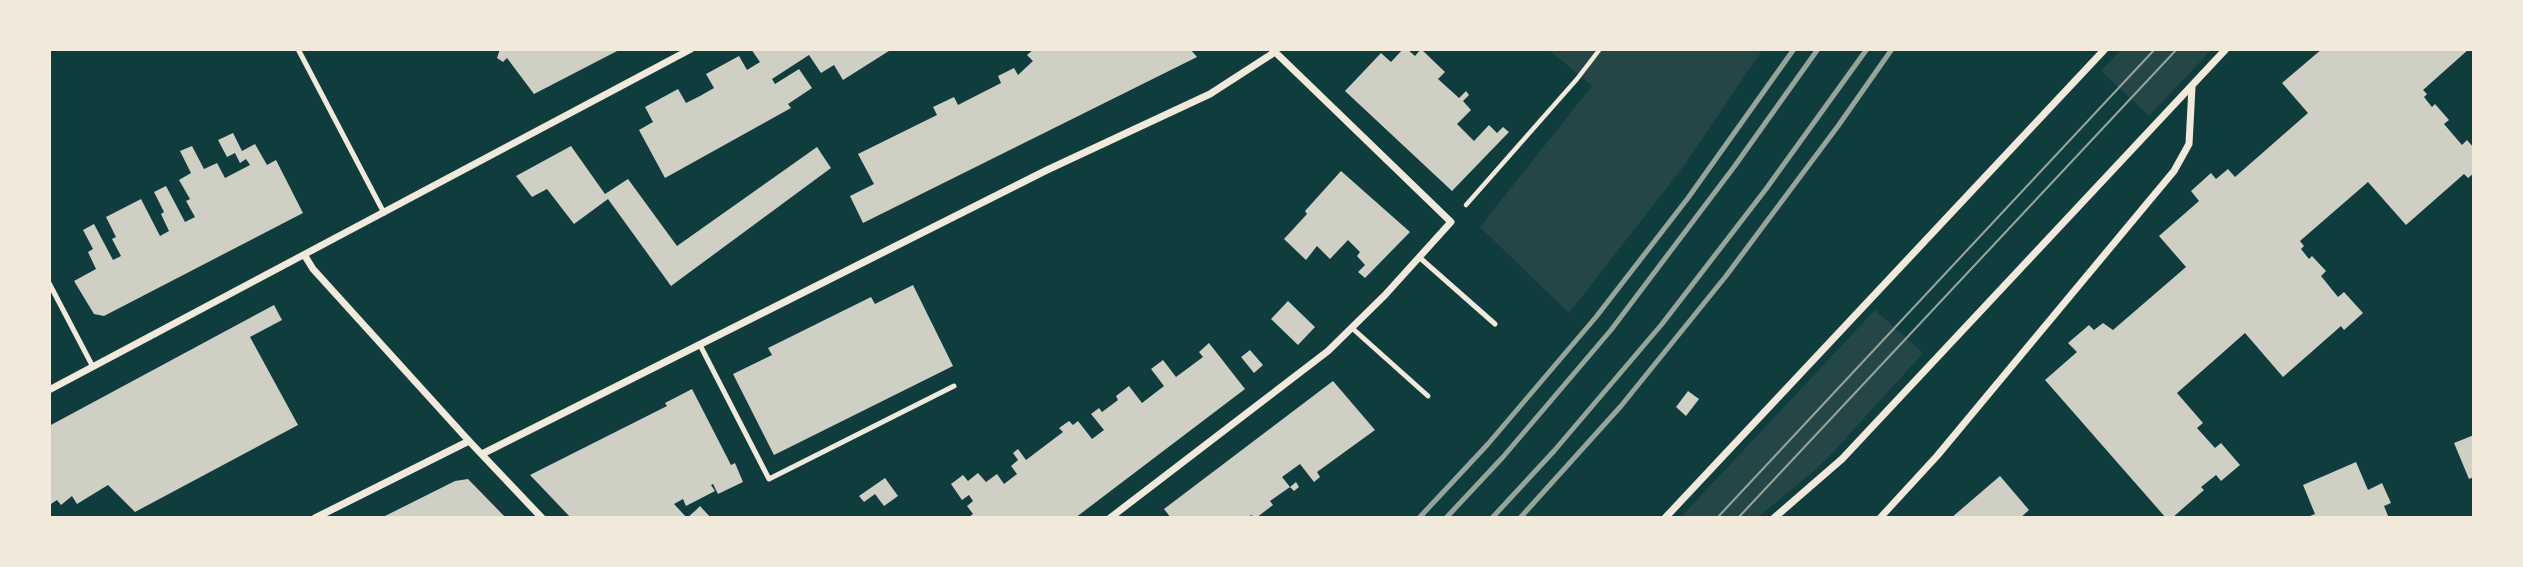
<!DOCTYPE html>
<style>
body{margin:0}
#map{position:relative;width:2523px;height:567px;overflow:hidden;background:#0f3d3e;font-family:"Titillium Web",sans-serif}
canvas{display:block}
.frame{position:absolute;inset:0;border:51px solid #f1e9da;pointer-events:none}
</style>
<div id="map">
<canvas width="2523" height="567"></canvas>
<div class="frame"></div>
</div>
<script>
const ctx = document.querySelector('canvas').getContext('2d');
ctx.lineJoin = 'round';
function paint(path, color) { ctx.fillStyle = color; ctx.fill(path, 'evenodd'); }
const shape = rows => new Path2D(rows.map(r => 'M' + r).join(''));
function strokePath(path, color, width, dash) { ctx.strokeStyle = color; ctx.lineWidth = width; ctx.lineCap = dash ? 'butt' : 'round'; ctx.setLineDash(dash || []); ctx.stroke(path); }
paint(shape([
 [1548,49,1763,49,1683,167,1569,313,1480,227,1592,86],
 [2122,49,2212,49,2149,116,2101,71],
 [1875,310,1923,353,1836,449,1814,471,1757,518,1680,518]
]), '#244646');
paint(shape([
 [500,49,621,49,534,94,507,58,503,62,497,58],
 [751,49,892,49,843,80,834,65,821,73,809,55,772,79,775,84,799,69,812,88,788,104,791,108,665,178,639,130,653,122,645,107,678,89,686,103,700,96,714,88,706,74,739,56,747,70,760,62],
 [1034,49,1190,49,1197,57,863,223,850,196,874,184,858,154,937,115,933,107,954,97,958,105,1001,83,998,76,1014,68,1018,75,1033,61,1027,55],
 [1403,49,1407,49,1415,56,1421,49,1445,72,1438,79,1459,98,1466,91,1469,95,1463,101,1471,110,1457,124,1474,141,1489,125,1497,133,1503,127,1509,132,1452,191,1345,91,1381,53,1391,62],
 [2322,49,2469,49,2423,90,2427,94,2424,97,2432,107,2435,104,2449,120,2444,124,2462,145,2467,140,2474,148,2474,173,2468,178,2464,174,2406,225,2368,182,2300,241,2304,246,2301,249,2309,259,2312,256,2326,271,2321,276,2338,297,2344,292,2363,313,2344,330,2341,326,2283,377,2245,333,2177,393,2203,423,2197,428,2215,448,2221,443,2240,465,2221,481,2216,475,2201,487,2204,490,2172,518,2166,518,2045,380,2077,352,2068,343,2089,325,2094,330,2103,323,2113,330,2186,267,2159,236,2199,201,2191,191,2211,173,2216,179,2228,169,2235,177,2308,113,2282,83],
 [233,133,242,151,255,144,267,165,276,160,303,213,104,316,94,314,74,281,96,269,88,252,93,249,83,230,94,224,113,260,121,256,112,239,116,237,106,217,141,199,160,236,169,231,161,214,164,212,154,192,166,186,185,222,195,217,186,201,190,199,179,180,191,173,180,151,192,146,204,169,217,163,225,178,250,165,246,159,240,163,235,153,227,157,218,140],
 [571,146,605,194,628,179,677,246,817,147,831,168,671,286,608,199,574,224,547,189,532,197,516,176],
 [1341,171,1410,232,1365,278,1358,272,1365,265,1357,256,1360,252,1348,240,1330,259,1317,246,1306,260,1284,239,1307,214,1305,211],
 [913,285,953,366,774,455,733,374,772,355,768,348,871,297,875,304],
 [1288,301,1315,327,1298,345,1271,319],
 [274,305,282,320,250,337,298,425,135,512,108,485,77,504,72,496,61,505,57,500,51,504,49,501,49,426],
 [1209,343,1245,389,1075,518,968,518,973,514,967,506,973,501,969,495,962,500,951,484,963,475,968,481,978,473,986,482,997,474,1004,484,1017,474,1011,466,1018,460,1013,453,1018,449,1026,460,1063,432,1059,428,1069,421,1073,425,1078,421,1092,439,1104,430,1091,414,1099,408,1102,412,1118,400,1116,396,1129,386,1142,403,1164,386,1151,369,1163,360,1176,377,1203,357,1199,352],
 [1250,350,1263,365,1254,373,1241,357],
 [1333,381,1375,430,1317,472,1320,477,1314,482,1300,464,1282,477,1290,487,1296,482,1299,487,1294,491,1290,487,1270,501,1273,505,1256,518,1251,515,1248,518,1171,518,1164,509],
 [692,389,731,465,735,463,743,482,718,494,713,484,711,485,715,491,686,506,683,499,674,504,687,518,571,518,530,475,667,406,665,403],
 [1688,391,1699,399,1686,416,1676,407],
 [2474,435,2474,477,2469,479,2454,443],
 [2356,462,2368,490,2382,483,2391,503,2384,506,2389,518,2305,518,2315,514,2303,485],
 [2000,476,2029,510,2020,518,1951,518],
 [885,478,898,496,884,506,875,494,864,502,859,496],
 [468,479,506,518,381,518,455,481],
 [700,506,711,518,687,518,696,510]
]), '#cfcfc3');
strokePath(shape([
 [1466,205,1577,79,1600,49]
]), '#f1e9da', 4.5);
strokePath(shape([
 [298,49,384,213],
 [1419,257,1495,324],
 [49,283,93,367],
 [1352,328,1428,396],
 [700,345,769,479,954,386]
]), '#f1e9da', 5);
strokePath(shape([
 [305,256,313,269,469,441,542,518],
 [49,390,691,49],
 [482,454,1047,170,1210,94,1275,52],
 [315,518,469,441],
 [1110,518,1328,351,1385,295,1451,222,1272,49],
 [1665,518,2105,49],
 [1774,518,1842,459,2226,49],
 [1880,518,1937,456,2174,171,2189,144,2192,87]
]), '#f1e9da', 7);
strokePath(shape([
 [1717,518,2155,49],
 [1738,518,2177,49]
]), '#97a49c', 2);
strokePath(shape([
 [1419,518,1488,444,1596,317,1688,198,1794,49],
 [1446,518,1503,457,1611,330,1734,167,1818,49],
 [1492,518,1554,451,1662,324,1766,189,1867,49],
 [1520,518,1621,406,1726,276,1838,126,1892,49]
]), '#97a49c', 5);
</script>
